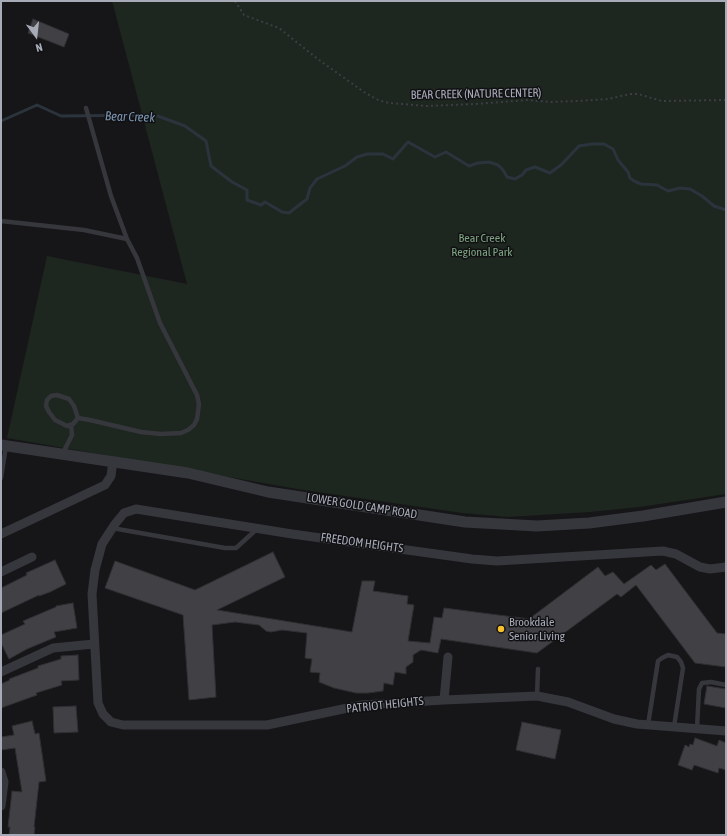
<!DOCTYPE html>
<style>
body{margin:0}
#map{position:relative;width:727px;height:836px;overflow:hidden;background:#161618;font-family:"Asap Condensed",sans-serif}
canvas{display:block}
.frame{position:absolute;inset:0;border:2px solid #a7abb8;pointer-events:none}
.north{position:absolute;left:16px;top:16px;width:40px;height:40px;-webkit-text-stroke:3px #111113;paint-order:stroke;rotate:165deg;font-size:11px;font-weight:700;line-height:16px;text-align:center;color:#a7abb8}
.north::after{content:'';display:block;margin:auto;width:14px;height:18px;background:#a7abb8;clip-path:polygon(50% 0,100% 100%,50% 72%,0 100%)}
</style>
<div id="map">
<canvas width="727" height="836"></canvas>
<div class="frame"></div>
<div class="north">N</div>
</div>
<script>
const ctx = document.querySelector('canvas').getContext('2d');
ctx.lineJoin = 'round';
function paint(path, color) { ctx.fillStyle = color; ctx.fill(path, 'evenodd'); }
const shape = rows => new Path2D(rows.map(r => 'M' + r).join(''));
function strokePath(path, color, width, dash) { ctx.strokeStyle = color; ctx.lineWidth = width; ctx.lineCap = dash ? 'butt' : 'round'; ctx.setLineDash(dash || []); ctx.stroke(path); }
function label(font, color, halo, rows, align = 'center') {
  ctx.font = font + ' "Asap Condensed",sans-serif'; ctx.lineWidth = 3; ctx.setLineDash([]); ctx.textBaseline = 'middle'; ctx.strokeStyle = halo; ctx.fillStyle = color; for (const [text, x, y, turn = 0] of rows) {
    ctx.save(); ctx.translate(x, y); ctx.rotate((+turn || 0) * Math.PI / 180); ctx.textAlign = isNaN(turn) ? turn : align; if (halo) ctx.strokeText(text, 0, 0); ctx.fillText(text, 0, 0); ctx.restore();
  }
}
paint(shape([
 [112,1,726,1,726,494,640,507,590,512,508,517,462,513,297,489,7,438,47,256,187,284]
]), '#1d261f');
strokePath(shape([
 [1,121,37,105,61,116,155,115,185,126,206,141,211,166,232,182,247,190,247,200,261,205,265,202,282,212,289,213,307,199,310,188,317,179,345,166,357,157,367,154,383,154,393,159,408,142,435,157,446,152,469,166,478,163,489,162,498,165,503,170,507,177,515,179,522,175,526,170,535,167,550,173,561,165,579,146,592,144,604,144,613,149,618,160,628,172,630,178,634,181,641,184,657,185,668,191,680,188,690,189,702,196,714,206,726,210]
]), '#2b343c', 3);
const building = shape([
 [33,19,69,34,64,47,28,33,33,19],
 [273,552,285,577,217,610,352,632,362,581,375,581,373,591,408,596,407,604,414,605,408,641,430,643,434,617,442,618,444,608,529,619,598,567,605,576,613,572,624,584,651,565,656,570,665,564,717,633,726,634,726,667,695,663,636,585,621,597,617,594,537,653,441,639,438,653,421,650,413,655,413,662,406,667,406,674,395,672,393,685,384,683,383,691,368,693,356,693,334,688,319,682,320,673,310,672,312,659,305,658,307,633,282,630,271,632,266,631,259,625,235,622,212,625,216,697,189,700,183,615,105,588,115,561,195,590,273,552],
 [55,560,66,584,50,592,39,596,39,595,1,613,1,588,27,575,26,573,55,560],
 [73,603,77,628,54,632,56,637,27,649,9,659,1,643,1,635,25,624,23,621,56,607,56,606,73,603],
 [78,655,79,680,61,681,62,685,36,693,37,695,1,708,1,684,10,680,9,679,38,668,38,666,61,659,61,656,78,655],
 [707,686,726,689,726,708,704,704,707,686],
 [76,706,78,732,54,733,53,707,76,706],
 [32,721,35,734,39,733,46,781,39,782,34,827,35,827,34,835,9,835,10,827,8,827,12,791,22,792,15,748,1,750,1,737,14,735,12,726,32,721],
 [522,722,561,730,555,759,516,750,522,722],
 [695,738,717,746,719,740,726,743,726,770,719,768,718,773,694,765,692,770,678,765,685,745,689,747,690,744,693,745,695,738]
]);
paint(building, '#404045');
strokePath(building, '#303034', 1);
strokePath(shape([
 [235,1,244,15,279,28,319,60,364,92,378,100,389,103,427,106,475,104,528,100,550,102,578,101,608,99,630,94,638,94,662,101,726,100]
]), '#3c3e44', 2, [2, 3]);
strokePath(shape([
 [1,221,84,230,127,239],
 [78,418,74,406,69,399,57,395,51,396,47,400,46,406,49,412,55,420,67,426,73,424,78,418,90,420,141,432,161,434,181,433,188,430,194,425,197,419,199,404,197,395,160,323,137,258,127,239,111,196,86,108],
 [63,453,72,435,71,425],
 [1,478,6,446],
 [112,528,225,548,236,548,257,529],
 [537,696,538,669],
 [648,725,658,661,662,658,668,655,677,657,681,662,683,668,674,727],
 [697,728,699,689,702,683,711,682,726,685]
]), '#36373d', 4.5);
strokePath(shape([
 [1,534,105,485,111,476,113,461],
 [726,567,710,569,700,567,676,554,663,551,497,561,472,559,292,534,136,509,124,513,115,524,102,544,95,570,92,594,98,703,103,714,111,722,123,725,267,725,362,705,444,700,537,696,568,702,614,719,637,724,726,731],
 [1,572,32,557],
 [1,672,53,648,94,644],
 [444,700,448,657],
 [1,772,4,782,1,806]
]), '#36373d', 9);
strokePath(shape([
 [1,445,188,473,268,492,465,522,537,526,589,523,643,516,726,502]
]), '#36373d', 11);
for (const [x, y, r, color] of [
 [501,629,4,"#f7bf2e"]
]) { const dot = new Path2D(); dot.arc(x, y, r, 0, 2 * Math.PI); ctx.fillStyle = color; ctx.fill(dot); strokePath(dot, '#111113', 1.5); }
label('12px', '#a7abb8', '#111113', [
 ["BEAR CREEK (NATURE CENTER)",476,94,-1],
 ["LOWER GOLD CAMP ROAD",362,506,9],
 ["FREEDOM HEIGHTS",362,543,8],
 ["PATRIOT HEIGHTS",385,705,-6]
]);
label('12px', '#7ea482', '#111113', [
 ["Bear Creek",482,238],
 ["Regional Park",482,252]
]);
label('12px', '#a7abb8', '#111113', [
 ["Brookdale",509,622],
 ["Senior Living",509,636]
], 'left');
label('italic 13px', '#7d97b4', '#111113', [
 ["Bear Creek",130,117,2]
]);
</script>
